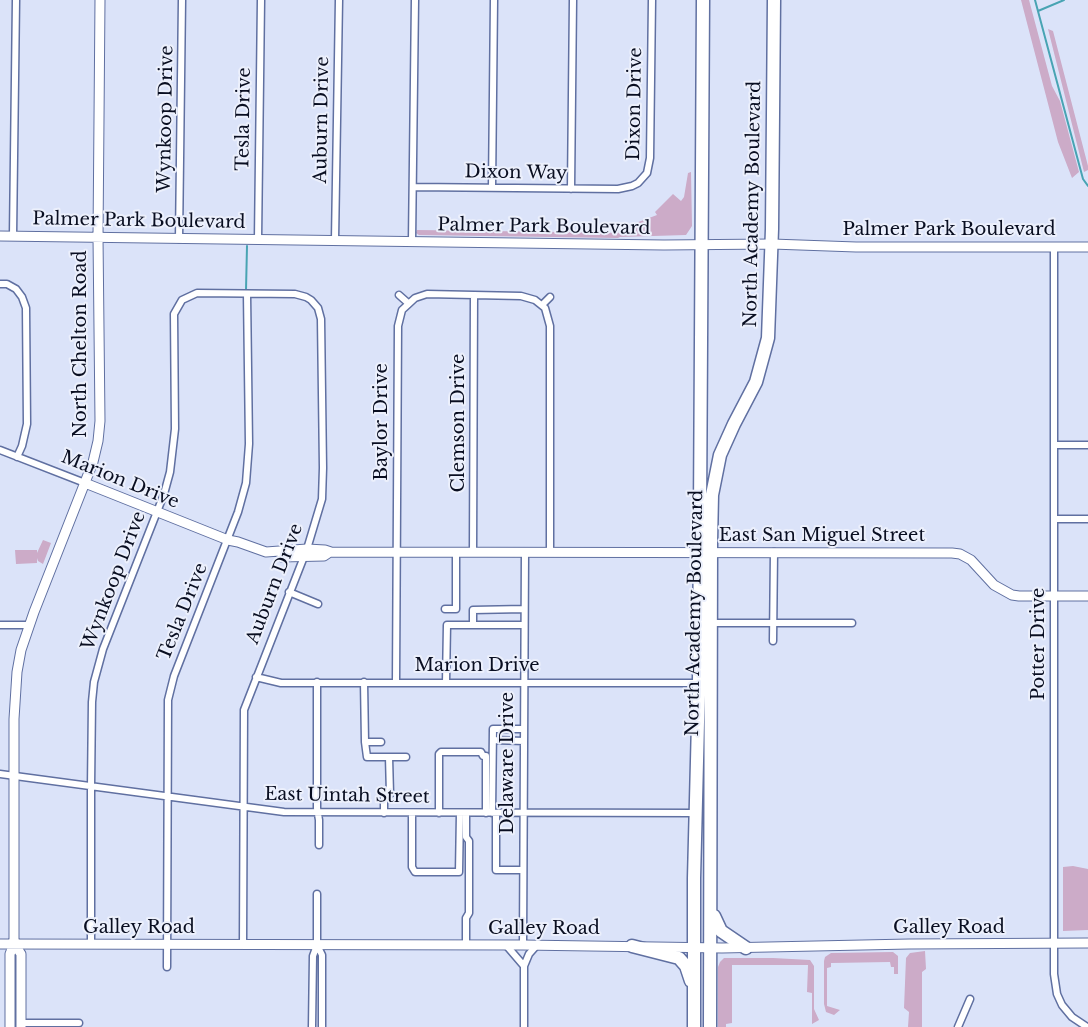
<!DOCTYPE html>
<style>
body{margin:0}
canvas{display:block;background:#dbe3f9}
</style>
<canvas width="1088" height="1027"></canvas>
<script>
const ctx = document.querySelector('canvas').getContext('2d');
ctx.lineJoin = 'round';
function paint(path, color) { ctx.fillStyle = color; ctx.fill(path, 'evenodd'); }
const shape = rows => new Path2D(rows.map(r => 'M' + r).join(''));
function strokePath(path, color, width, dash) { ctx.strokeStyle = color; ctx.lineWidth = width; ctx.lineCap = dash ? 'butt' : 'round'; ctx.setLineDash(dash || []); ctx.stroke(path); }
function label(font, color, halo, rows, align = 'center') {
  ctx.font = font + ' "Libre Baskerville",serif'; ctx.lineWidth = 4; ctx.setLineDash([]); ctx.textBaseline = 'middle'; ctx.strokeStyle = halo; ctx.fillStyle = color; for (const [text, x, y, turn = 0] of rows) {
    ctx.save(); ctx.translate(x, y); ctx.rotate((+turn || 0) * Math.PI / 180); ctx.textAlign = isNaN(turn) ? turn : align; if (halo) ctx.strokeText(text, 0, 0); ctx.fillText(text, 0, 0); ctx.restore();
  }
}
paint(shape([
 [1021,0,1029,0,1052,86,1060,101,1079,172,1072,178,1058,142],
 [1048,29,1053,31,1088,166,1088,170,1084,172],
 [691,172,692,226,686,235,620,237,618,238,419,235,416,233,417,230,635,233,633,224,657,215,655,212,673,194,681,201,684,197,688,173],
 [43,540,51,543,43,564,38,561,37,558,37,563,16,564,15,550,37,550,37,553],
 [1073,866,1088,869,1088,930,1063,931,1063,867],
 [925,951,926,969,922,972,922,1027,908,1027,909,1012,904,1008,906,958,910,953],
 [893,952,898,956,898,974,894,974,894,967,891,967,890,962,831,963,831,967,827,968,827,1006,840,1010,834,1015,826,1012,824,1004,824,961,825,957,831,953],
 [724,958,773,958,810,960,814,966,814,1009,819,1020,812,1024,812,993,807,992,808,965,732,965,732,1023,726,1024,726,1027,718,1027,718,967,720,962]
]), '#ccabc8');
strokePath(shape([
 [1035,0,1083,179,1088,186],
 [1038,11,1064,0],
 [246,290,247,246]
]), '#48a4b3', 2);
const street = shape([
 [413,187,618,189,632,186,638,183,647,173,650,158,652,0],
 [492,188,494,0],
 [571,189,573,0],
 [13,236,16,0],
 [179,239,182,0],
 [258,239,261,0],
 [335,240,339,0],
 [412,241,415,0],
 [1054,247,1054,974,1057,994,1062,1005,1072,1017,1087,1027],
 [0,284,7,284,16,289,22,297,26,308,27,424,22,446,17,457],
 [399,295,408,303],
 [542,305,550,297],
 [1055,445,1088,445],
 [0,450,85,483],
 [1055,519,1088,519],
 [473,552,474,295],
 [289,592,318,604],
 [445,609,456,609,456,552],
 [711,623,852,623],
 [0,625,29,625],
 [473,625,473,610,524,609],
 [773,641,774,552],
 [256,677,281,683,699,683],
 [317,682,317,808,319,820,319,845],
 [364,682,365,742,381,742],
 [396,682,398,326,402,310,415,298,427,294,521,296,535,300,545,308,550,326,550,552],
 [446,682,447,625,524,625],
 [493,740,524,741],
 [365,742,367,757,406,757],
 [0,774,284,812,696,813],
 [384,813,384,796,390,794,389,757],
 [412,813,412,867,415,872,459,872,460,813],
 [439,813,439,754,441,752,481,752,483,756,486,756,486,813],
 [492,813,493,729,524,729],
 [496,813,496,870,523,870],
 [91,944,91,787,92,702,94,682,103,649,164,494,170,472,175,429,174,314,182,300,197,293,295,294,306,297,311,300,318,308,321,319,323,468,322,499,307,549,244,710,243,944],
 [317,945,322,955,322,1027],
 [466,945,466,918,469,913,469,841,466,837,466,813],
 [506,945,524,966],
 [523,945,525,552],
 [167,967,168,700,174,676,238,512,246,483,249,444,247,294],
 [21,1023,79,1023],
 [312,1027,313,956,317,945,317,894],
 [524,1027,524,966,529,954,537,945],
 [958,1027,970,999]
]);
const secondary = shape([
 [0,236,664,245,772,244,856,247,1088,247],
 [85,483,228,540,238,542,266,552,307,549,325,550,331,552,952,553,960,554,971,560,994,585,1012,595,1019,596,1088,596],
 [282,557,324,556,330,552],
 [0,944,523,945,722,948,909,944,1088,943],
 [14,944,21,954,21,1027],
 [10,1027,10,954,14,944,14,719,17,672,21,650,34,612,93,462,98,441,100,421,98,237,100,0]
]);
const highway = shape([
 [714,916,721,931,746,948],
 [632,946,679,958,686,966,691,981],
 [694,1027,694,878,699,683,703,0],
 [710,1027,711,542,712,495,720,455,734,424,756,382,768,338,772,229,774,0]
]);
strokePath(street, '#6070a1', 9);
strokePath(secondary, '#6070a1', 11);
strokePath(highway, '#6070a1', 15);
strokePath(street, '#fff', 6);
strokePath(secondary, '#fff', 9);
strokePath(highway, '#fff', 12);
label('18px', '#090e21', '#ecf0fc', [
 ["Dixon Drive",635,104,-89],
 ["Wynkoop Drive",166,119,-89],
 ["Tesla Drive",244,119,-89],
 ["Auburn Drive",322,120,-89],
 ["Dixon Way",516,173,1],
 ["North Academy Boulevard",753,204,-89],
 ["Palmer Park Boulevard",139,221,1],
 ["Palmer Park Boulevard",544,227,1],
 ["Palmer Park Boulevard",949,230],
 ["North Chelton Road",81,344,-90],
 ["Baylor Drive",382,422,-90],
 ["Clemson Drive",459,423,-90],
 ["Marion Drive",120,480,22],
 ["East San Miguel Street",822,536],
 ["Wynkoop Drive",114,581,-69],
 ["Auburn Drive",275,584,-69],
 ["Tesla Drive",183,612,-68],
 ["North Academy Boulevard",695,613,-89],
 ["Potter Drive",1039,644,-90],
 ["Marion Drive",477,666],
 ["Delaware Drive",508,763,-90],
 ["East Uintah Street",347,796,1],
 ["Galley Road",139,928],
 ["Galley Road",949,928],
 ["Galley Road",544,929]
]);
</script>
